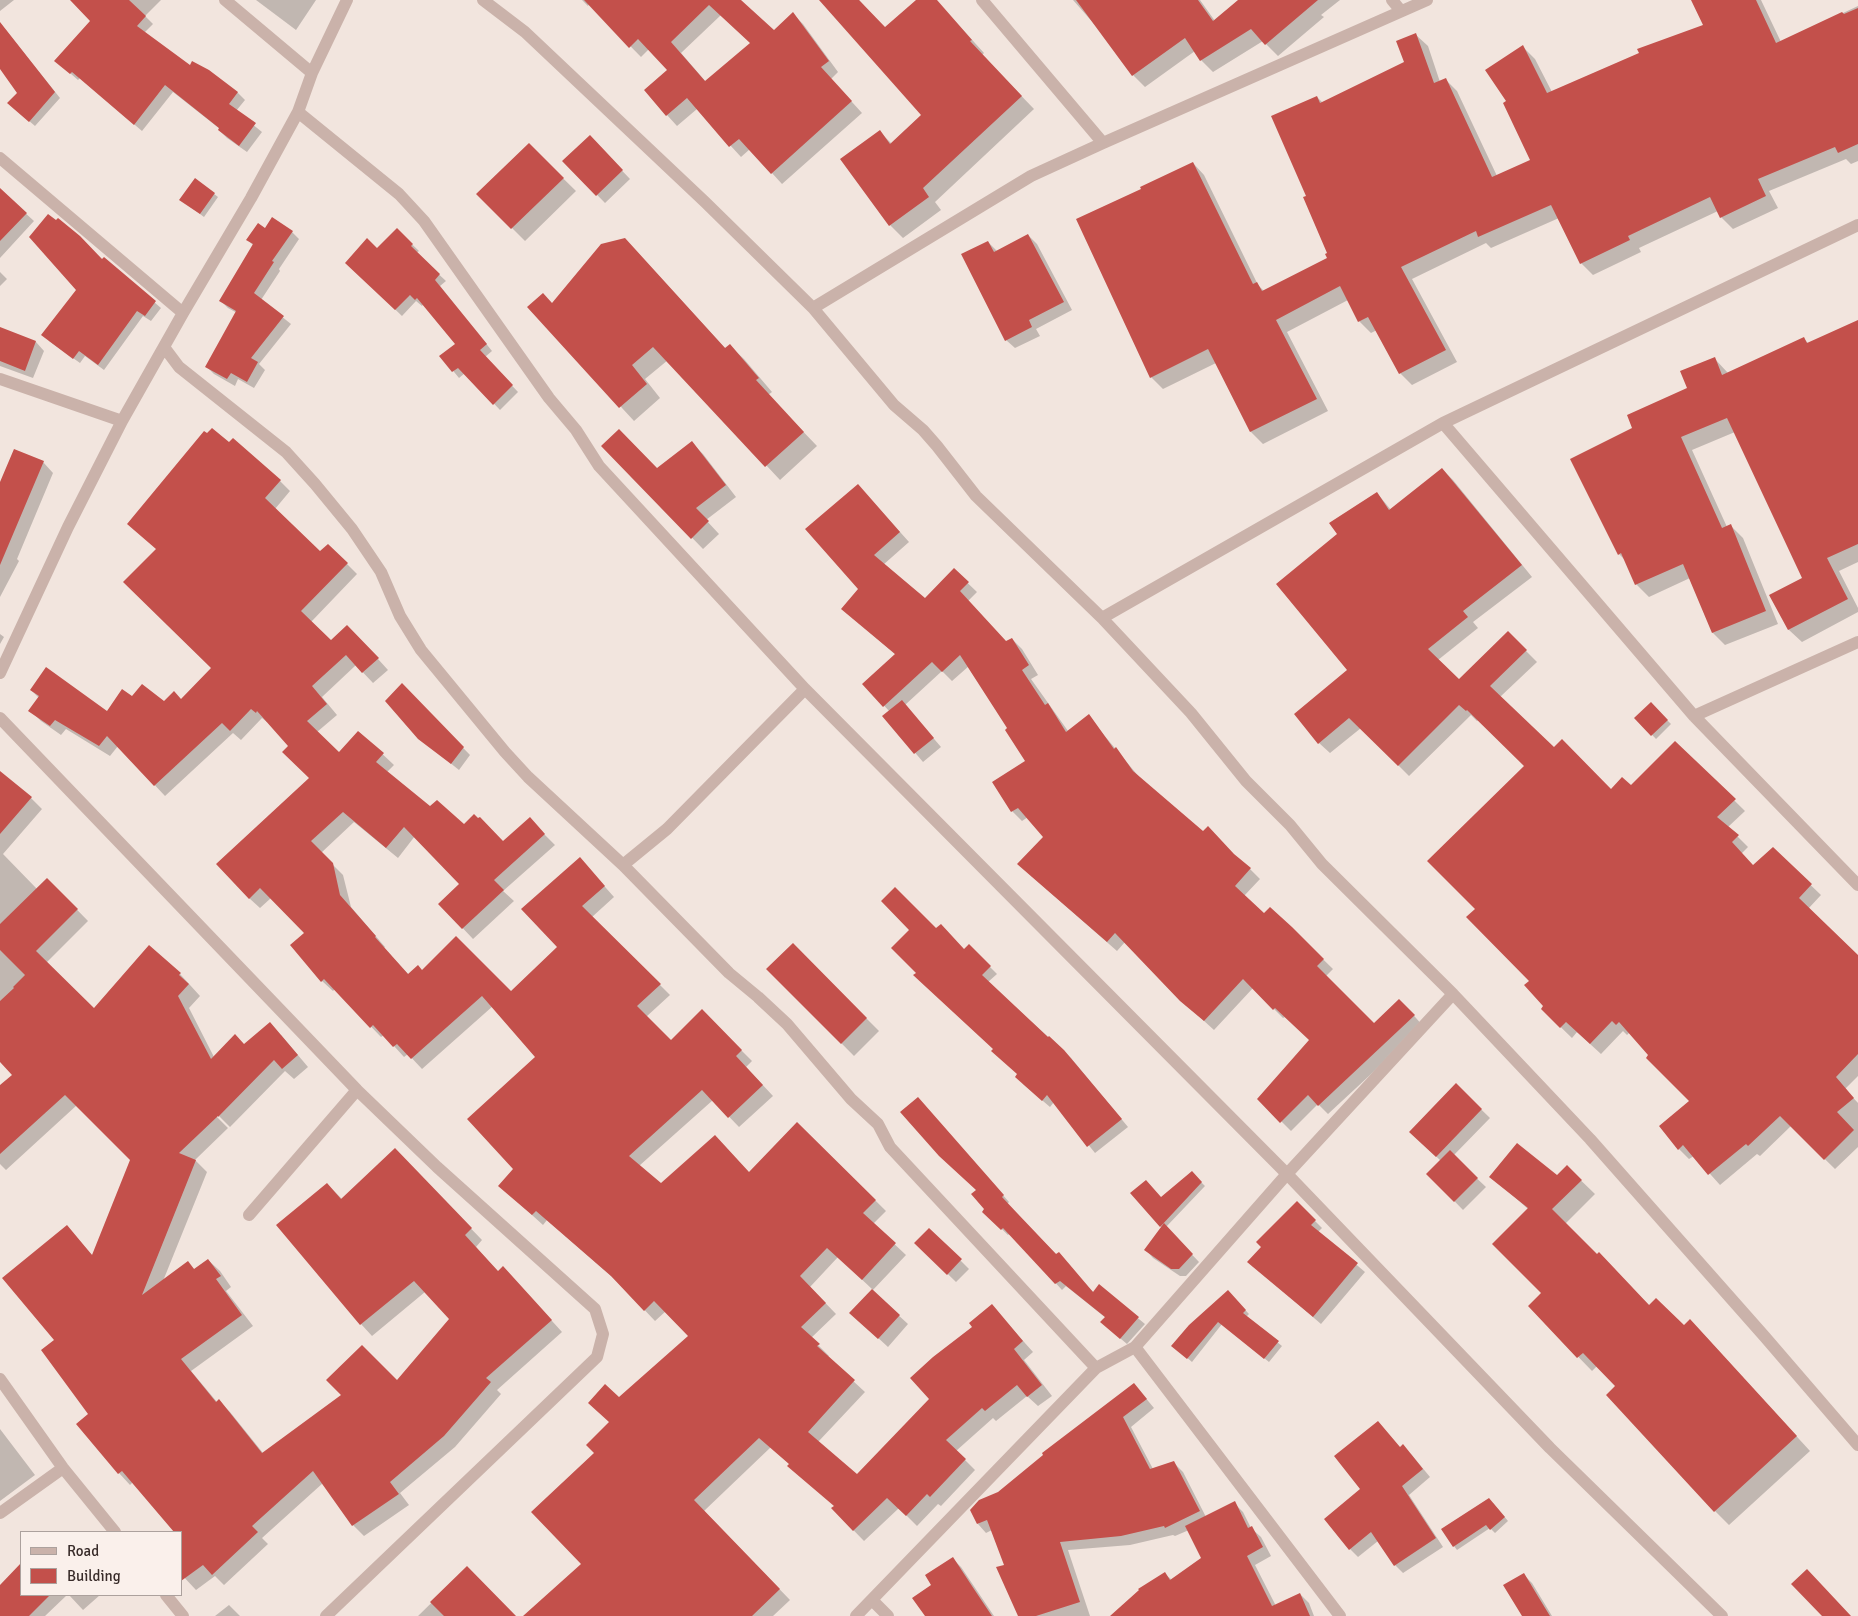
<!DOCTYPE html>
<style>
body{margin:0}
#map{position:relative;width:1858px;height:1616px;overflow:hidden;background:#f2e5de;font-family:Signika,sans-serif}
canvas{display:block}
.legend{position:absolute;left:20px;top:1531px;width:162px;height:65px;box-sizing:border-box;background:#faf0eb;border:1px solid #aca19d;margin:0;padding:6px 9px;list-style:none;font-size:15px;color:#382b29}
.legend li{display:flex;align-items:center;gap:10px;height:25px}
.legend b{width:25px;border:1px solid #aca19d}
</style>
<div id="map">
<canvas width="1858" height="1616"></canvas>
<ul class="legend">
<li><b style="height:6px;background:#cab2aa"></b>Road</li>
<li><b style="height:14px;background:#c3504b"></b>Building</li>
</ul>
</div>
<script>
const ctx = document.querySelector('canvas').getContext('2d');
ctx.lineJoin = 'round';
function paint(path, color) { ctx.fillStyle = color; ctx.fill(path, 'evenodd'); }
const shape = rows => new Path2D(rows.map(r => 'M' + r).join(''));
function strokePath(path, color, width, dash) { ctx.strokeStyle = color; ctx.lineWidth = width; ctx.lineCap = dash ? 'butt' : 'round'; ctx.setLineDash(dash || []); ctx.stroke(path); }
paint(shape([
 [0,0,14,0,0,11],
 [115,0,161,0,145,16,153,24,144,33,190,67,237,92,245,100,236,111,262,132,247,152,227,138,219,130,220,129,173,92,142,131,80,78,78,80,56,61],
 [256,0,316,0,296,30],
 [582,0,739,0,774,31,793,14,803,24,838,72,831,79,862,113,782,184,750,149,741,157,697,109,677,126,667,115,669,70,649,49,641,57,589,4,588,6],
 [721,15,751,43,706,82,681,53],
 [820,0,859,0,885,29,918,0,936,0,984,53,982,55,1034,109,935,202,941,210,903,238,890,225,880,132,892,144,923,115],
 [1073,0,1200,0,1215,21,1240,0,1340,0,1321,15,1324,17,1278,56,1263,41,1213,72,1201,60,1195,51,1145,87,1133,75,1102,33],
 [1693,0,1761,0,1781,42,1858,6,1858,161,1851,164,1846,159,1769,191,1778,208,1733,229,1721,217,1718,211,1639,248,1641,252,1593,275,1581,263,1559,218,1491,248,1486,243,1412,279,1457,362,1412,385,1400,373,1377,330,1371,333,1359,321,1348,300,1287,332,1328,411,1263,444,1251,432,1216,363,1163,389,1151,377,1142,190,1193,163,1204,175,1258,285,1264,291,1328,258,1329,254,1307,196,1317,97,1323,103,1405,63,1416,35,1428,46,1440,82,1445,79,1457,91,1497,176,1532,160,1508,102,1523,47,1535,59,1552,92,1704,25],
 [0,23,60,98,35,126,15,109,18,93,0,67],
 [590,137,630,179,605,203,564,161],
 [529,145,576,191,525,241,478,194],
 [196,180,218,197,204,217,185,203],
 [0,190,34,221,0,258],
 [265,229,292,232,299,239,279,269,280,271,261,300,291,324,259,364,265,370,254,388,238,379,235,386,214,374,207,367,237,313,228,308,221,301,254,246,248,240],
 [397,230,419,251,416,253,446,281,440,286,492,351,485,357,518,392,500,410,465,373,459,378,441,356,457,344,424,303,422,306,416,301,402,316,347,263,377,250],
 [1028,235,1037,244,1072,310,1036,329,1040,336,1015,348,1006,340,988,242,997,251],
 [625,239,726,349,730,346,744,359,772,392,768,395,817,446,780,480,668,360,645,379,660,398,634,421,529,307,552,304],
 [104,259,161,308,151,321,143,316,104,370,85,356,80,363,49,341,77,290],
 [0,272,7,279,0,286],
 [1858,322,1858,562,1839,571,1858,608,1858,612,1802,642,1789,630,1771,595,1803,578,1735,432,1692,450,1727,527,1730,525,1743,538,1778,624,1725,645,1713,633,1690,578,1649,597,1636,584,1626,561,1619,554,1634,429,1689,389,1714,358,1728,373,1804,339,1809,344],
 [0,329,36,342,44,351,33,378,0,366],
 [692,443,703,454,736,497,706,520,719,534,703,549,603,446,657,470],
 [43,462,53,473,17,559,19,561,0,597,0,486],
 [1442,469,1453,480,1532,577,1473,622,1478,628,1438,660,1459,681,1508,633,1537,662,1500,697,1554,749,1611,790,1632,787,1675,742,1745,811,1728,827,1748,847,1741,854,1753,866,1773,849,1821,895,1808,909,1858,957,1858,1076,1845,1089,1858,1103,1858,1147,1835,1169,1791,1126,1760,1156,1757,1154,1720,1185,1694,1156,1689,1159,1679,1149,1691,1101,1630,1032,1627,1035,1623,1031,1601,1054,1577,1032,1572,1038,1542,1009,1545,1006,1530,981,1476,909,1526,766,1479,719,1477,721,1471,715,1409,776,1361,728,1330,753,1319,743,1349,670,1339,535,1377,493,1391,510],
 [280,481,290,491,275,509,320,553,328,545,357,574,311,622,331,641,358,637,388,670,373,683,356,665,322,697,337,715,317,732,339,754,359,732,394,765,387,772,430,808,464,826,503,843,540,830,555,845,503,891,514,901,473,939,440,904,461,884,415,836,398,858,354,822,321,853,343,875,351,907,385,947,384,948,409,975,423,972,511,993,559,947,590,870,614,897,592,917,670,995,646,1017,671,1041,702,1011,752,1061,746,1067,773,1096,739,1127,713,1100,639,1166,661,1185,749,1173,797,1123,886,1211,873,1224,906,1255,872,1291,908,1324,888,1347,851,1313,873,1290,838,1257,810,1287,836,1314,811,1338,829,1356,827,1357,865,1392,818,1442,857,1476,931,1399,974,1327,992,1306,1033,1352,1024,1360,1052,1396,1038,1406,1027,1396,996,1421,993,1418,956,1451,975,1470,941,1506,938,1504,917,1526,899,1508,864,1541,832,1508,835,1506,771,1447,704,1511,790,1600,773,1616,525,1616,583,1564,596,1453,619,1399,690,1336,666,1311,655,1321,619,1283,547,1220,543,1225,511,1196,537,1057,493,1006,422,1069,408,1054,404,1057,384,1035,381,1037,335,989,333,991,322,981,291,945,306,933,271,898,260,908,249,898,311,778,290,746,268,721,267,722,262,718,241,740,233,733,165,796,118,746,110,756,66,729,61,735,41,721,30,710,39,698,31,690,107,712,132,698,164,703,181,701,212,668,125,582],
 [867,495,909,542,883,565,925,599,954,570,977,592,968,601,1006,643,1012,639,1022,649,1038,675,1031,679,1068,731,1088,716,1140,778,1203,832,1250,869,1260,879,1244,896,1264,915,1291,928,1333,969,1326,976,1374,1025,1409,1010,1423,1026,1328,1114,1318,1104,1291,1131,1259,1099,1310,1040,1285,1017,1283,1018,1253,988,1214,1030,1192,1010,1125,942,1117,951,1028,873,1045,837,1028,817,1022,821,1012,811,994,782,1027,761,1009,729,969,666,952,681,942,671,905,705,941,747,923,762,884,716,890,712,864,684,896,655,843,609,859,589],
 [0,634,4,637,0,644],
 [402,685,470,755,459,770,419,738],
 [1651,704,1671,724,1656,739,1636,718],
 [0,779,31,798,42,809,3,854,37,889,47,879,88,921,46,963,94,1010,180,974,200,996,189,1008,214,1057,244,1045,281,1035,308,1067,294,1079,285,1071,230,1127,215,1112,213,1113,228,1128,195,1160,207,1172,163,1281,188,1263,195,1270,208,1260,220,1271,231,1287,226,1291,253,1326,191,1371,217,1402,219,1401,230,1412,263,1453,397,1381,451,1319,425,1292,372,1336,361,1324,327,1184,342,1199,406,1161,482,1240,476,1247,498,1272,514,1279,562,1332,497,1390,501,1394,455,1447,400,1493,409,1505,364,1536,353,1525,323,1483,262,1538,268,1544,224,1585,215,1576,196,1590,181,1574,181,1532,172,1532,174,1531,133,1482,130,1485,119,1473,90,1414,56,1341,67,1227,93,1256,132,1159,77,1105,6,1170,0,1164,0,1087,14,1075,0,1060],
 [936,930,964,951,969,946,997,974,988,982,1071,1058,1128,1127,1095,1153,1054,1102,1050,1107,1023,1084,1019,1075,994,1049],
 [793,945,879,1031,854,1056,768,969],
 [1456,1085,1490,1118,1453,1156,1486,1187,1463,1210,1428,1174,1441,1161,1419,1140],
 [924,1105,1009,1202,1007,1204,1094,1293,1099,1286,1145,1324,1127,1344,1108,1328,1106,1318,1066,1286,1062,1290,1010,1233,1008,1235,984,1212,986,1209,978,1191],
 [1567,1167,1595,1194,1565,1224,1650,1306,1684,1326,1704,1335,1810,1451,1729,1525,1715,1511,1617,1386,1597,1366,1592,1371,1529,1306,1543,1293,1528,1209,1491,1176,1557,1176],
 [1192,1173,1205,1186,1166,1227,1199,1262,1186,1276,1180,1276,1153,1258,1146,1250,1162,1228,1132,1193,1162,1199],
 [1297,1203,1322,1228,1318,1232,1365,1272,1321,1324,1257,1269,1263,1247],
 [929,1229,969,1269,956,1282,916,1243],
 [1228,1292,1249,1314,1246,1317,1282,1346,1269,1362,1222,1324,1192,1362,1177,1349],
 [1134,1384,1154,1408,1131,1427,1153,1469,1174,1463,1183,1472,1206,1517,1234,1503,1243,1512,1251,1528,1261,1537,1271,1556,1255,1565,1276,1606,1300,1594,1309,1603,1314,1616,1112,1616,1165,1574,1172,1580,1203,1558,1189,1530,1175,1536,1173,1535,1130,1545,1068,1550,1090,1616,1020,1616,1005,1566,992,1530,986,1533,978,1524,998,1493],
 [0,1429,35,1475,0,1501],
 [1400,1448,1411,1454,1430,1477,1409,1495,1443,1547,1403,1573,1395,1565,1378,1541,1358,1557,1350,1549,1362,1489],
 [1493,1503,1508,1521,1495,1533,1490,1528,1457,1550,1454,1546],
 [952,1558,961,1567,994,1616,926,1616,933,1585],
 [21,1565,21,1595,67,1595,45,1616,3,1616,0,1613,2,1585],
 [467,1568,515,1616,418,1616],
 [1523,1574,1532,1583,1552,1616,1524,1616],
 [69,1595,100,1595,83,1610],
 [229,1605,240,1616,215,1616]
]), '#0003');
paint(shape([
 [70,0,129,0,146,16,137,26,190,65,192,61,209,70,238,92,229,104,256,123,239,146,218,130,219,128,165,85,134,125,72,72,70,74,54,61,90,21],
 [584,0,741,0,774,30,793,12,829,61,821,67,852,101,771,174,739,139,729,147,687,98,666,116,644,90,667,70,638,39,629,48],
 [709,5,750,43,705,81,671,42],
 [819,0,859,0,885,27,916,0,937,0,972,40,970,41,1022,96,923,188,929,197,889,226,840,159,880,130,890,144,921,115],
 [1076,0,1198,0,1213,21,1238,0,1318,0,1265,45,1251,29,1200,61,1185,38,1132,76],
 [1691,0,1756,0,1776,43,1842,12,1844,14,1858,8,1858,144,1838,153,1835,147,1758,179,1766,196,1720,218,1710,197,1628,236,1630,240,1580,264,1551,205,1478,237,1476,231,1401,267,1446,350,1399,374,1368,317,1358,322,1340,286,1276,320,1317,399,1250,432,1208,349,1150,378,1076,219,1141,189,1140,187,1193,162,1253,284,1257,282,1262,291,1327,258,1325,254,1327,253,1303,197,1306,196,1271,116,1317,96,1320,103,1404,62,1396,41,1416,33,1434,83,1446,78,1492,177,1530,160,1503,103,1506,101,1485,70,1523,45,1547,93,1639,53,1637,49,1703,25],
 [0,22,55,92,29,122,7,103,17,93,0,69],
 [590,135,623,170,596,196,562,161],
 [529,143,564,178,511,229,476,194],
 [195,178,215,193,200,214,179,200],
 [0,188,27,213,0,241],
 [48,214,56,220,58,218,80,236,102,259,104,257,156,301,145,316,137,311,98,365,79,351,73,359,41,335,76,290,29,237],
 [272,217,293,231,272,261,274,262,254,293,284,316,251,358,258,362,247,382,231,373,227,379,205,367,236,311,219,301,253,244,246,240,258,223,265,228],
 [397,228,413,244,411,246,440,274,435,280,487,344,480,350,513,385,493,405,458,368,452,372,439,356,455,344,417,298,415,300,410,295,395,310,345,263,367,238,377,248],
 [1028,234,1064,302,1029,320,1032,327,1005,341,961,254,988,241,994,252],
 [625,238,725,348,730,344,759,378,756,380,804,432,765,467,653,347,632,365,647,384,619,408,527,307,543,293,552,303,601,244],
 [1858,320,1858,544,1827,558,1848,599,1788,630,1769,595,1802,578,1727,418,1681,437,1722,528,1731,524,1766,611,1712,633,1683,564,1635,585,1621,553,1618,555,1570,459,1632,428,1627,415,1687,388,1680,371,1715,357,1722,375,1804,337,1807,343],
 [0,327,36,341,25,371,0,361],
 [212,428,229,442,233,438,281,480,265,498,320,551,328,544,348,563,301,611,331,640,347,625,379,658,362,673,346,655,312,686,327,704,307,721,339,752,358,731,384,753,376,762,430,806,437,800,464,824,474,814,478,818,480,817,503,841,530,817,545,834,494,880,504,890,462,929,438,904,459,884,404,827,386,848,343,812,311,841,333,863,340,895,376,936,375,937,408,974,418,965,422,970,456,936,511,991,557,947,521,909,580,857,605,886,582,906,661,984,637,1006,671,1040,702,1009,742,1050,736,1056,763,1085,728,1118,702,1090,629,1156,661,1183,715,1135,749,1172,797,1122,876,1200,863,1213,896,1243,862,1280,827,1248,800,1276,826,1303,801,1327,820,1344,817,1346,855,1380,808,1432,857,1474,929,1399,910,1378,933,1357,972,1327,969,1323,992,1304,1023,1341,1014,1349,1042,1385,1027,1397,1017,1385,985,1411,982,1408,946,1440,966,1459,930,1497,927,1494,906,1516,887,1498,853,1531,831,1508,834,1506,787,1466,789,1464,759,1438,694,1500,780,1589,752,1616,523,1616,581,1564,531,1512,594,1453,586,1445,609,1422,588,1403,605,1384,619,1397,688,1336,654,1301,644,1311,611,1276,536,1211,532,1215,498,1186,513,1169,467,1119,535,1057,482,996,411,1059,397,1044,393,1047,373,1025,370,1028,324,979,321,982,290,945,304,933,260,888,249,899,216,864,309,778,282,752,288,746,257,711,256,713,251,709,230,731,222,723,154,786,107,736,99,746,55,720,50,726,28,711,39,696,30,690,46,667,107,711,122,689,132,696,142,684,164,701,174,691,181,699,211,668,123,582,156,549,127,524,204,431,207,433],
 [619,429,657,468,692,441,726,485,696,508,709,521,691,539,601,446],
 [14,449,44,461,0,565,0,482],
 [1442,468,1522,565,1463,611,1468,617,1428,649,1459,679,1508,631,1527,650,1490,686,1554,747,1562,739,1611,789,1622,777,1631,785,1675,741,1736,799,1717,817,1739,835,1732,842,1753,865,1773,847,1812,884,1799,898,1858,955,1858,1054,1836,1077,1854,1098,1837,1112,1854,1130,1824,1160,1780,1116,1748,1146,1746,1144,1708,1175,1683,1145,1678,1150,1659,1126,1689,1101,1646,1058,1648,1055,1619,1022,1616,1025,1612,1021,1590,1044,1566,1022,1560,1028,1541,1009,1543,1006,1524,985,1529,981,1466,917,1475,909,1427,861,1524,766,1467,710,1466,711,1459,705,1398,766,1349,718,1318,744,1294,714,1347,670,1276,584,1337,534,1329,523,1377,492,1389,510],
 [858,484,900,532,874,555,925,598,954,568,969,582,960,591,1006,641,1012,638,1029,665,1022,670,1045,705,1048,703,1066,732,1089,714,1114,749,1116,747,1133,771,1203,831,1208,826,1234,854,1251,868,1235,886,1264,913,1270,907,1292,927,1324,959,1317,966,1374,1023,1399,999,1415,1015,1318,1106,1308,1095,1280,1123,1257,1099,1309,1040,1275,1008,1273,1010,1243,979,1204,1021,1180,1001,1115,933,1107,942,1017,864,1043,837,1018,808,1011,812,992,782,1025,761,1005,730,1007,728,960,655,942,672,932,662,883,707,862,684,895,654,841,609,858,589,805,529],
 [402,683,464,747,451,764,418,739,385,701],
 [902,700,934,738,914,754,882,716],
 [1651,702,1668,720,1651,736,1634,718],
 [0,771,32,797,0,834],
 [47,878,78,909,36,951,94,1008,149,945,181,973,179,975,189,984,178,996,211,1059,235,1034,244,1044,270,1022,298,1055,282,1069,274,1060,218,1117,218,1116,179,1153,196,1160,142,1295,188,1261,194,1269,208,1259,221,1276,216,1279,242,1315,181,1359,216,1402,219,1399,262,1453,341,1395,326,1380,362,1345,397,1380,449,1319,414,1281,360,1325,276,1225,327,1183,341,1199,395,1148,472,1228,465,1235,498,1271,503,1266,552,1320,486,1378,491,1382,444,1436,390,1482,399,1494,352,1526,313,1471,252,1526,258,1532,212,1575,203,1565,181,1581,181,1532,174,1532,122,1471,118,1474,76,1424,88,1414,41,1350,54,1340,2,1278,67,1225,92,1255,130,1160,65,1095,0,1154,0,1085,12,1075,0,1062,0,1001,14,988,13,987,25,975,0,950,0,924],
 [895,887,936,928,941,924,964,949,969,944,991,966,982,975,1048,1037,1049,1036,1064,1050,1122,1119,1087,1147,1047,1095,1042,1101,1015,1077,1017,1074,991,1051,993,1049,913,975,916,973,891,948,909,930,881,901],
 [793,943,867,1018,841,1044,766,969],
 [1456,1083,1482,1109,1436,1157,1409,1132],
 [918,1097,1004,1195,1002,1197,1018,1214,1056,1254,1059,1252,1093,1292,1099,1284,1139,1317,1120,1339,1100,1322,1105,1317,1060,1281,1055,1284,1003,1228,1001,1230,982,1212,984,1209,971,1194,976,1190,939,1156,900,1112],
 [1517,1143,1557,1175,1567,1165,1582,1180,1552,1209,1597,1254,1599,1252,1649,1305,1656,1298,1684,1325,1690,1319,1797,1436,1714,1512,1606,1395,1615,1386,1583,1353,1577,1358,1528,1306,1541,1293,1492,1244,1528,1208,1489,1177],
 [1450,1150,1478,1178,1454,1202,1426,1174],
 [1192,1171,1202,1182,1160,1227,1130,1193,1146,1180,1161,1197],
 [1297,1201,1316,1220,1311,1225,1358,1263,1313,1317,1247,1262,1261,1247,1256,1242],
 [1164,1223,1193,1254,1179,1269,1171,1269,1144,1250],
 [929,1228,962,1259,947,1275,914,1243],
 [872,1289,900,1315,878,1339,849,1313],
 [1228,1290,1246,1310,1243,1313,1279,1341,1264,1359,1218,1322,1187,1359,1171,1346,1189,1325],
 [1134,1383,1147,1399,1123,1417,1150,1469,1174,1461,1200,1511,1165,1528,1164,1526,1121,1536,1060,1542,1080,1602,1036,1616,1018,1616,996,1567,1004,1565,987,1520,977,1524,970,1510,979,1500,998,1492,1043,1455,1042,1453],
 [1378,1421,1400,1447,1403,1444,1423,1469,1402,1486,1436,1538,1394,1566,1371,1532,1349,1550,1324,1519,1360,1489,1334,1456],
 [1489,1498,1505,1517,1490,1530,1486,1525,1453,1547,1441,1529],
 [1235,1501,1248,1528,1252,1526,1263,1547,1247,1556,1272,1606,1300,1593,1310,1616,1110,1616,1139,1590,1138,1589,1165,1572,1170,1580,1201,1558,1185,1526],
 [953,1557,970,1583,992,1616,925,1616,912,1598,931,1585,925,1575],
 [21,1563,21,1595,50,1595,29,1616,0,1616,0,1585],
 [467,1566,516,1616,444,1616,430,1602],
 [1807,1569,1851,1616,1822,1616,1791,1584],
 [1524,1573,1539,1598,1550,1616,1522,1616,1503,1585]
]), '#c3504b');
strokePath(shape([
 [225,0,312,73],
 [483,0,525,32,705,202,813,308,894,405,923,430,937,446,976,496,1102,618,1191,713,1246,781,1290,825,1322,864,1453,994,1590,1139,1765,1337,1858,1445],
 [982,0,1103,143],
 [1392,0,1401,11],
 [298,112,399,194,424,221,549,398,576,430,599,466,805,689,1287,1174,1550,1448,1722,1616],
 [0,158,183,313],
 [813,308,1031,176,1103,143,1427,0],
 [164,347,179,367,286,452,315,484,352,529,381,572,400,616,421,650,505,752,528,777,623,865,729,973,758,997,787,1024,851,1099,878,1124,890,1147,1096,1368],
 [0,379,122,421],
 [1443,423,1694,716,1858,885],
 [1102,618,1443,423,1858,225],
 [0,673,68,527,122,421,183,313,251,198,298,112,312,73,347,0],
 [1694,716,1858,642],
 [0,718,357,1090,437,1167,595,1309,603,1334,597,1357,326,1616],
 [623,865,667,829,805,689],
 [249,1215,357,1090],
 [1135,1347,1340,1616],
 [0,1379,63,1468,115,1532],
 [0,1513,63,1468],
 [166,1595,183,1616],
 [872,1600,888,1616],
 [856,1616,1096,1368,1135,1347,1287,1174,1453,994]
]), '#cab2aa', 12);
</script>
